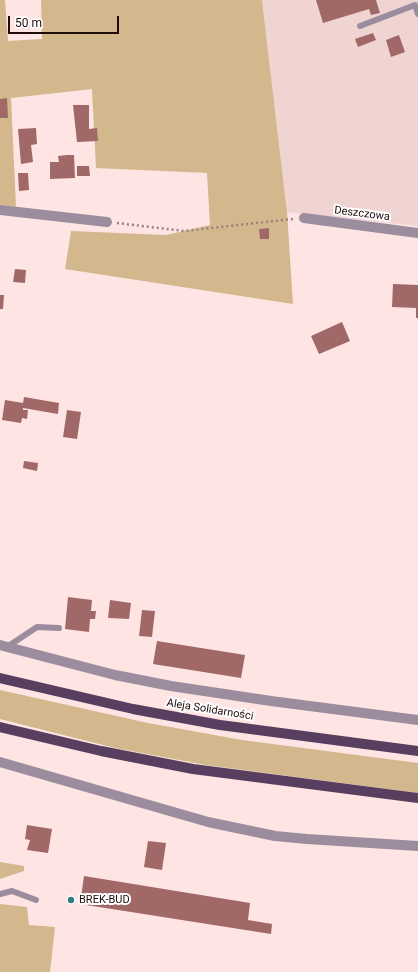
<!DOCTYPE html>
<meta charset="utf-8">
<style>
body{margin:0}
#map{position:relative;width:418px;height:972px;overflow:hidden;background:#fee4e3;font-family:Roboto,sans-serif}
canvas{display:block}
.scale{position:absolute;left:8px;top:16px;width:111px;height:18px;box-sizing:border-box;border:2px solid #200b0b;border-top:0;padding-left:5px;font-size:12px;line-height:14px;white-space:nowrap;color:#200b0b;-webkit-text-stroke:3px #fff;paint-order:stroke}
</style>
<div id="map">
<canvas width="418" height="972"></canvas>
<div class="scale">50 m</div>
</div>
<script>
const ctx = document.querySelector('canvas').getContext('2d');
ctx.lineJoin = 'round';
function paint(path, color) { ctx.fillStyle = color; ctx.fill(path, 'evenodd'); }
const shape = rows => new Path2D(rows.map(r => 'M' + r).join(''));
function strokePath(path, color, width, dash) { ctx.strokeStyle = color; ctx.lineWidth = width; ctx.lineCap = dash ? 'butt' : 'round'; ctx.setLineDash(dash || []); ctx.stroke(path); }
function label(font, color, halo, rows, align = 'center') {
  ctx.font = font + ' Roboto,sans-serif'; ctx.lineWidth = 4; ctx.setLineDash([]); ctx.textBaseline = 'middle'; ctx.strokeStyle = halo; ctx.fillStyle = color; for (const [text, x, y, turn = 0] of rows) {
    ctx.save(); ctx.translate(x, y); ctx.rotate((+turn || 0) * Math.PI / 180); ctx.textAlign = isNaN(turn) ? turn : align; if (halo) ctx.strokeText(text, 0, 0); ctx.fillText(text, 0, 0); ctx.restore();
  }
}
paint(shape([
 [262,0,418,0,418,226,287,212]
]), '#f0d4d2');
paint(shape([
 [0,0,5,0,8,41,42,39,41,0,262,0,287,212,293,304,65,269,71,231,166,235,210,225,207,173,96,168,92,89,11,98,16,207,0,205],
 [0,690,148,723,242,740,418,763,418,793,206,765,115,748,0,719],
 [0,862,24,866,24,871,0,879],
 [0,904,27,907,29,925,55,927,50,972,0,972]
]), '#d2b88c');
paint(shape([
 [316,0,376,0,380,13,371,15,369,9,323,23],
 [373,33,376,40,358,47,355,39],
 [399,35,405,52,391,57,386,40],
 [7,98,8,118,0,118,0,99],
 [73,105,89,105,89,129,97,128,98,141,77,142],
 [36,128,37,144,31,145,33,162,21,164,18,129],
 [67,155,74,155,75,178,50,179,50,162,59,162,58,156],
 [77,166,89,166,90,176,77,176],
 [18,173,28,173,29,190,19,191],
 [269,228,269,239,260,239,259,229],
 [15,269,26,270,25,283,13,282],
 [393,284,418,285,418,318,416,318,416,308,392,307],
 [0,295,4,295,3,309,0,309],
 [342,322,350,341,319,354,311,336],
 [24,397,59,403,58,414,23,408,23,410,28,410,27,419,22,418,21,423,2,420,5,400,23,403],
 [67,410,81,412,77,439,63,437],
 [24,461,38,463,37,471,23,468],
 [68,597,92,600,91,611,96,611,95,619,90,619,89,632,65,629],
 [110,600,131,603,129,619,108,618],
 [142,610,155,611,152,637,139,636],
 [157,641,245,655,241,678,153,664],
 [27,825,52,829,48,853,27,850,30,840,25,839],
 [148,841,166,843,162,870,144,867],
 [84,876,250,903,248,920,272,924,271,934,80,904]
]), '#a16868');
strokePath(shape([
 [117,223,184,231,293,219]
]), '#97807f', 2.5, [2, 3]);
strokePath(shape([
 [360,26,415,5,418,14],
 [7,647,37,627,59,628],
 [0,894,12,891,36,900]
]), '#9b8c9e', 6);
strokePath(shape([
 [0,210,107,222],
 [304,218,418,233],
 [0,645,115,675,171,686,271,701,418,720],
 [0,762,208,822,275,836,307,839,418,846]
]), '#9b8c9e', 10);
strokePath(shape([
 [0,678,133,709,220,725,418,751],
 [0,727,101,751,193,769,418,798]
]), '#593f5f', 10);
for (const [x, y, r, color] of [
 [71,900,4,"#337c80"]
]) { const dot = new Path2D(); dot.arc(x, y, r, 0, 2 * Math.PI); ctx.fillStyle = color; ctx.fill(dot); strokePath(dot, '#fff', 1.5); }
label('11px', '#200b0b', '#fff', [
 ["Deszczowa",362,214,7],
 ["Aleja Solidarności",210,710,9]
]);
label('11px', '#200b0b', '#fff', [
 ["BREK-BUD",79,900]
], 'left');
</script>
